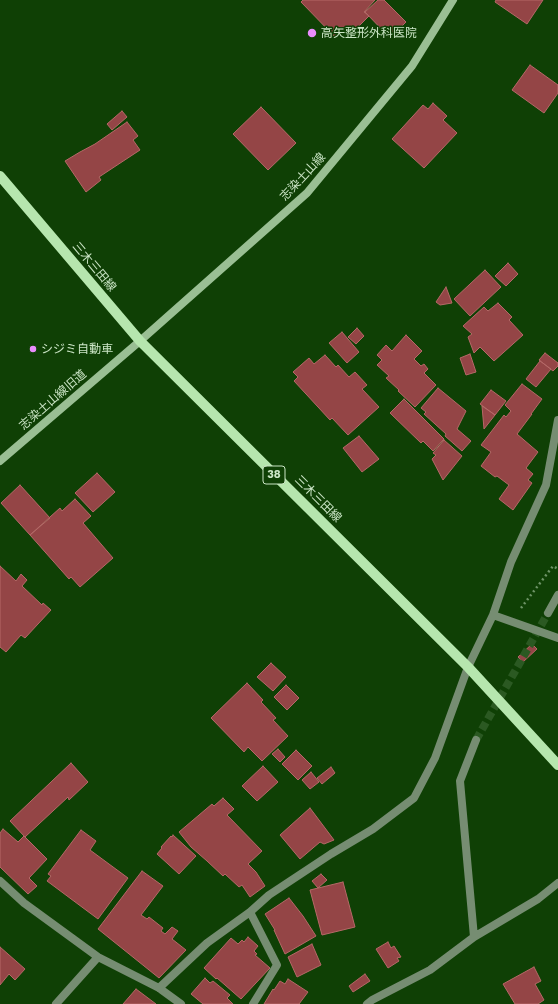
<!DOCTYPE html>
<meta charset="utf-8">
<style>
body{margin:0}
canvas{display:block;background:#0f4005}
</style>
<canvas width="558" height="1004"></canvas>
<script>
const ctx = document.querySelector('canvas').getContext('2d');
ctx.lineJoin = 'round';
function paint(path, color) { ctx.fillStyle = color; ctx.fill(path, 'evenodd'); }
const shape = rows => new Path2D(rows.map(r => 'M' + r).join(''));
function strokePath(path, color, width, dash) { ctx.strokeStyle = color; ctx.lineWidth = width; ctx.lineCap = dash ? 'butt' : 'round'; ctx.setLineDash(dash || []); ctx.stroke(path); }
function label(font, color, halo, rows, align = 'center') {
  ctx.font = font + ' "Work Sans","Noto Sans JP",sans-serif'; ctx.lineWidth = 3; ctx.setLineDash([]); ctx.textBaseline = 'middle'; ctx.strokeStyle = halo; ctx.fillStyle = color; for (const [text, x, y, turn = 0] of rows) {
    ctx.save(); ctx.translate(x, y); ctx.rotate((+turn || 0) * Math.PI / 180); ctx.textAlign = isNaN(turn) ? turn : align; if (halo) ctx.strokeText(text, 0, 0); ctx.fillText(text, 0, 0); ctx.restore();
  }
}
const building = shape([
 [303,0,375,0,364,12,369,16,351,34,344,28,335,37,301,2,303,0],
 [378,0,384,0,406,22,390,38,365,12,378,0],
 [496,0,543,0,527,24,495,2,496,0],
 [530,65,558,85,558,93,544,113,512,90,530,65],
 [433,103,447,116,443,120,457,133,424,168,392,139,423,105,428,109,433,103],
 [261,107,296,143,268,170,233,134,261,107],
 [122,111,127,117,112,130,107,124,122,111],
 [127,122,138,136,133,140,140,150,99,177,101,180,86,192,65,161,80,152,95,144,127,122],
 [508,263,518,274,506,286,495,276,508,263],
 [485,270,501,287,470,316,454,299,485,270],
 [446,287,452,303,440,305,436,302,446,287],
 [498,303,512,317,509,320,523,335,494,361,480,347,474,353,468,337,472,334,463,326,484,307,488,311,498,303],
 [357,328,364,336,356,344,348,337,357,328],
 [342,332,359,352,347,363,329,343,342,332],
 [406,335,422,351,414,359,421,366,424,364,428,369,424,373,436,385,415,407,398,391,399,390,386,378,389,376,377,365,382,360,377,355,386,345,392,351,406,335],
 [545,353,558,363,558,366,553,371,539,360,545,353],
 [470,354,476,372,466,375,460,358,470,354],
 [325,355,336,367,338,365,349,377,355,372,367,385,362,389,379,407,348,435,332,418,330,420,294,381,298,377,293,372,309,358,314,364,325,355],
 [540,361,551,369,536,387,526,379,540,361],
 [522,384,542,399,531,414,532,414,517,434,538,452,526,468,533,474,528,480,532,483,513,510,499,499,509,485,497,476,495,477,481,466,491,452,481,445,504,415,506,417,511,411,505,405,522,384],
 [438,388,466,411,457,429,471,441,462,451,445,436,446,434,424,414,426,412,421,408,438,388],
 [491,390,506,401,495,415,480,404,491,390],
 [404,399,444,439,433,451,423,441,421,443,390,413,404,399],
 [482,406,495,415,484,429,482,406],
 [359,436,379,459,362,472,343,448,359,436],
 [444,440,462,456,443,480,432,459,436,455,433,453,444,440],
 [97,473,115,492,93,512,75,493,97,473],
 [20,485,50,518,30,535,1,503,20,485],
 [75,499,91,516,83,523,113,558,80,587,71,577,69,579,30,535,60,508,62,511,75,499],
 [0,566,16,581,21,574,27,580,22,586,42,605,43,603,51,610,25,638,21,635,6,652,0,647,0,566],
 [532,644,537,649,523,662,518,657,532,644],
 [271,663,286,677,273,691,257,677,271,663],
 [247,683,263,700,261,702,276,718,273,720,288,736,262,761,248,747,244,752,211,718,247,683],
 [286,685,299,698,287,710,274,697,286,685],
 [278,749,285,757,280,762,272,754,278,749],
 [296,750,312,766,298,780,282,764,296,750],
 [71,763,88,782,69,800,68,797,25,837,10,821,71,763],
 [263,766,278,782,257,801,242,786,263,766],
 [331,767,335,773,322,784,317,778,331,767],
 [311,772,319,782,310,789,302,780,311,772],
 [223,798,234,809,227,815,262,851,248,864,256,872,265,886,250,897,242,885,239,887,225,874,223,876,207,861,191,847,179,832,212,804,214,806,223,798],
 [310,808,334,840,324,844,320,842,300,859,280,835,310,808],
 [3,829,18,842,24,836,47,859,29,878,37,886,28,894,0,867,0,833,3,829],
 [81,830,96,841,90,850,128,878,98,919,47,881,51,876,48,874,81,830],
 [173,835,196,856,179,874,157,854,162,848,161,847,171,836,172,837,173,835],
 [142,871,163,886,141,915,147,919,149,917,163,928,161,931,165,934,172,927,178,931,172,939,186,950,159,978,98,929,142,871],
 [321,874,327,880,318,888,312,881,321,874],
 [343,882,355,927,322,935,310,890,343,882],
 [289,898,303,916,316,936,285,954,274,930,275,930,265,914,289,898],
 [248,937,258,946,254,951,257,954,255,955,270,968,241,999,217,978,216,979,204,968,231,938,238,944,242,940,244,942,248,937],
 [388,942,391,948,394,946,401,957,397,958,399,961,388,968,376,949,388,942],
 [312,944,321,965,297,977,288,957,312,944],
 [0,947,25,969,15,980,9,974,0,985,0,947],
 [534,967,541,981,535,984,544,1000,538,1004,515,1004,503,984,534,967],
 [365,974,370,981,353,992,349,986,365,974],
 [205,978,210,983,213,981,230,995,227,998,233,1004,203,1004,191,994,205,978],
 [288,979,308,992,299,1004,264,1004,273,989,274,990,280,981,285,984,288,979],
 [136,989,156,1004,123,1004,136,989]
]);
paint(building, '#944546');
strokePath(building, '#b56867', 1);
strokePath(shape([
 [476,740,548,613]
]), '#2b5922', 8, [8, 4]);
strokePath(shape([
 [521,608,553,566,558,569]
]), '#6d9366', 2.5, [2, 3]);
strokePath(shape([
 [548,613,558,595],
 [493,615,558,638],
 [0,881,24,903,98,957,159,988,181,1004],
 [250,912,277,965,253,1004],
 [474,937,460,781,476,740],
 [159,988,207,943,250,912,269,895,331,854,373,829,414,798,435,758,468,667,493,615,511,562,546,485,558,420],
 [56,1004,98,957],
 [367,1004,372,1000,430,970,474,937,538,899,558,883]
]), '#768d72', 8);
strokePath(shape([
 [0,461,140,341,307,193,412,66,453,0]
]), '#9abf94', 8);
strokePath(shape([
 [0,176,140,341,468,667,558,765]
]), '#b6e6ae', 10);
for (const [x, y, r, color] of [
 [312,33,5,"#ea8dfd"],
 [33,349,4,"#ea8dfd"]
]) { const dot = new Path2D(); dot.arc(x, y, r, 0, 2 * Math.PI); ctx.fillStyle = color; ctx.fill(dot); strokePath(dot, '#0f4005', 1.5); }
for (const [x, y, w] of [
 [274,475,22]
]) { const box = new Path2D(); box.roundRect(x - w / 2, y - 9, w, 18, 3); ctx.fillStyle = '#0f4005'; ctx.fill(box); strokePath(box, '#cbe5c6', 1); }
label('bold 11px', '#cbe5c6', null, [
 ["38",274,475]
]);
label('12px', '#cbe5c6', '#0f4005', [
 ["高矢整形外科医院",321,33],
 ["シジミ自動車",41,349]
], 'left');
label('12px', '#cbe5c6', '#0f4005', [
 ["志染土山線",303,177,-47],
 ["三木三田線",94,267,50],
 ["志染土山線旧道",53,400,-41],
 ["三木三田線",318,499,45]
]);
</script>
